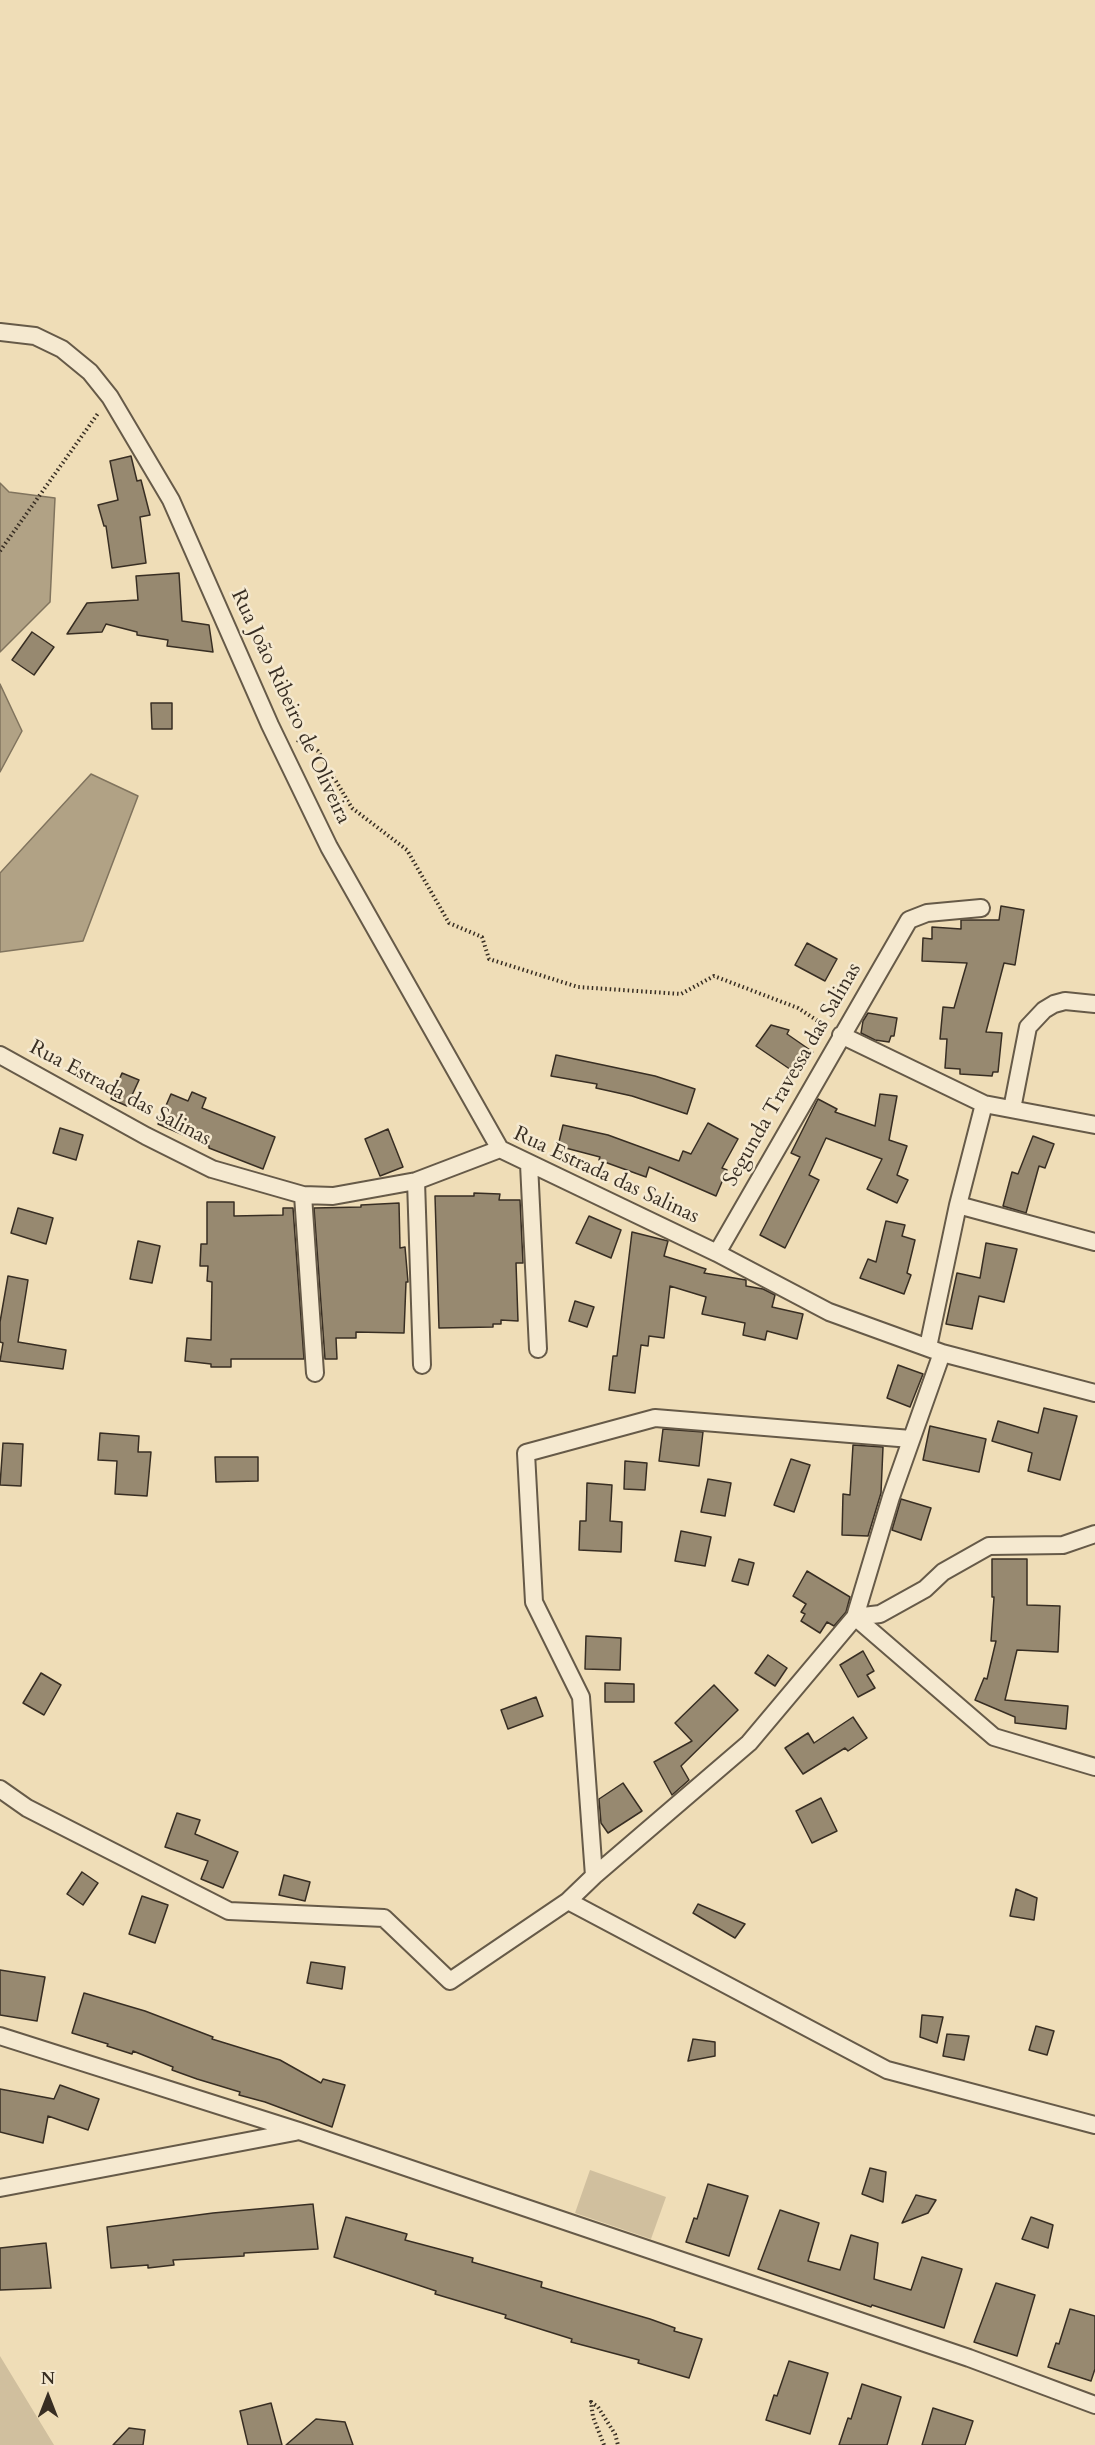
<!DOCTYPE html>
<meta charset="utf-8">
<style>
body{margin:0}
#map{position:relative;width:1095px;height:2445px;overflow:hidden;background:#efddb7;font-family:Cardo,serif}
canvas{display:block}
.north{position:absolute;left:18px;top:2367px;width:60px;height:60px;-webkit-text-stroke:4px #f5e9d0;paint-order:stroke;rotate:0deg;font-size:16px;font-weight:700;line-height:24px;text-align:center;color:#382e23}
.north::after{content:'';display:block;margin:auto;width:21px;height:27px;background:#382e23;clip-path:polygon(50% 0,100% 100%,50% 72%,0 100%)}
</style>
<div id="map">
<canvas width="1095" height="2445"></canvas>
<div class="north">N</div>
</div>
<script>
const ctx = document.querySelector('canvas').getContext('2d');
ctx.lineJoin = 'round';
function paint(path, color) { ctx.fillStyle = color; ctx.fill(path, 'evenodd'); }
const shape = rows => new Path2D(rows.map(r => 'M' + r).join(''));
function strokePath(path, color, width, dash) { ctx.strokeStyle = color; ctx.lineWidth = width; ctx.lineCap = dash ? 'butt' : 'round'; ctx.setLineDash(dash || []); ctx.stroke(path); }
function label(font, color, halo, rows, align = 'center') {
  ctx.font = font + ' Cardo,serif'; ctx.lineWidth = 5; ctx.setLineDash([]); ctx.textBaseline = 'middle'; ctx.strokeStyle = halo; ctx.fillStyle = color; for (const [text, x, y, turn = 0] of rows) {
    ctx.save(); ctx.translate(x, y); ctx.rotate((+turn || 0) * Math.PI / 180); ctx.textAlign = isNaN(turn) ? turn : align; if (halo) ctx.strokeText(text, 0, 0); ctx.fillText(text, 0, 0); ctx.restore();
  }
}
paint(shape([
 [590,2170,666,2197,651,2239,575,2213],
 [0,2356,54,2445,0,2445]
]), '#d0bf9e');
const water = shape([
 [0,483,9,492,55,498,50,602,0,652,0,483],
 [0,684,22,731,0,772,0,684],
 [91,774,138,796,83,941,0,952,0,873,91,774]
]);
paint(water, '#b1a285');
strokePath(water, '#81745e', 1.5);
const building = shape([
 [131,456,137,481,141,480,150,515,140,517,146,563,112,568,106,526,104,526,98,505,118,500,110,461,131,456],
 [179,573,182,621,209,625,213,652,167,646,168,640,137,635,137,632,106,624,102,632,67,634,87,603,138,600,136,576,179,573],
 [32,632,54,647,34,675,12,660,32,632],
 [151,703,172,703,172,729,152,729,151,703],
 [1001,906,1024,910,1015,965,1004,963,986,1032,1002,1033,998,1072,993,1072,992,1076,960,1074,960,1069,945,1068,947,1039,940,1039,943,1007,954,1008,967,963,922,961,923,938,932,939,932,927,961,929,961,920,999,920,1001,906],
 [807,943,837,959,825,981,795,965,807,943],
 [868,1013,897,1018,894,1036,891,1036,889,1042,875,1040,861,1033,863,1021,868,1013],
 [771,1025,789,1030,787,1034,813,1052,797,1074,756,1046,771,1025],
 [556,1055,655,1076,695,1089,687,1114,632,1096,596,1088,597,1084,551,1076,556,1055],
 [122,1073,139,1080,127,1106,111,1099,122,1073],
 [192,1092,206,1098,202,1108,275,1137,263,1169,209,1148,209,1146,158,1124,171,1094,188,1101,192,1092],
 [880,1094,897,1096,889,1140,907,1146,897,1175,908,1180,897,1203,867,1189,882,1159,826,1138,809,1175,819,1180,785,1248,760,1235,800,1157,791,1153,818,1099,837,1109,835,1112,875,1126,880,1094],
 [708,1123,738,1139,722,1168,727,1170,716,1196,649,1167,646,1177,599,1160,600,1157,558,1146,563,1125,608,1135,679,1161,683,1151,691,1154,708,1123],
 [60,1128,83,1135,76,1160,53,1153,60,1128],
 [388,1129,403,1167,380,1176,365,1139,388,1129],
 [1033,1136,1054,1144,1045,1168,1039,1166,1026,1213,1003,1206,1012,1172,1018,1174,1033,1136],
 [474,1193,500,1194,499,1200,520,1200,523,1263,516,1263,518,1321,501,1320,501,1324,493,1324,493,1327,439,1328,435,1196,474,1196,474,1193],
 [207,1202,234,1202,234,1216,283,1215,283,1208,293,1208,304,1359,231,1359,231,1367,211,1367,211,1364,185,1361,187,1338,211,1340,212,1282,207,1281,208,1266,200,1266,201,1244,207,1244,207,1202],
 [399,1203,400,1248,405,1247,408,1282,406,1282,404,1333,356,1332,356,1338,336,1338,337,1359,325,1359,314,1208,361,1207,361,1205,399,1203],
 [18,1208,53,1218,46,1244,11,1233,18,1208],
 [589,1216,621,1230,611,1258,576,1243,589,1216],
 [886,1221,905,1225,902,1236,915,1240,907,1273,911,1275,904,1294,860,1278,868,1259,876,1262,886,1221],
 [632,1232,668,1241,664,1256,706,1269,704,1273,746,1280,746,1286,763,1289,775,1295,772,1307,803,1314,797,1339,767,1331,765,1340,743,1335,745,1323,702,1314,706,1297,670,1286,664,1338,649,1336,648,1346,641,1345,635,1393,609,1390,613,1356,617,1356,632,1232],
 [138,1241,160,1246,152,1283,130,1279,138,1241],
 [986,1243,1017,1249,1004,1302,979,1296,972,1329,946,1324,957,1273,980,1278,986,1243],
 [8,1276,28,1280,18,1342,66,1350,63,1369,0,1361,3,1343,0,1342,0,1322,8,1276],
 [575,1301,594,1307,587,1327,569,1321,575,1301],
 [898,1365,923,1374,910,1407,887,1398,898,1365],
 [1044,1408,1077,1416,1060,1480,1028,1471,1032,1453,992,1441,998,1421,1038,1433,1044,1408],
 [930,1426,986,1439,979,1472,923,1460,930,1426],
 [663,1429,703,1432,699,1466,659,1461,663,1429],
 [100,1433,139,1436,138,1452,151,1452,147,1496,115,1494,117,1461,98,1460,100,1433],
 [3,1443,23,1444,21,1486,0,1485,3,1443],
 [853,1445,883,1447,881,1493,868,1536,842,1535,843,1494,850,1495,853,1445],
 [215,1457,258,1457,258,1481,216,1482,215,1457],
 [791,1459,810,1465,794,1512,774,1505,791,1459],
 [625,1461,647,1463,645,1490,624,1489,625,1461],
 [708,1479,731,1483,725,1516,701,1512,708,1479],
 [587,1483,612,1485,610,1521,622,1522,621,1552,579,1550,580,1521,586,1521,587,1483],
 [901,1499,931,1508,921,1540,892,1530,901,1499],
 [681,1531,711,1537,705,1566,675,1561,681,1531],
 [739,1559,754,1563,748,1585,732,1581,739,1559],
 [992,1559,1027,1559,1027,1605,1060,1606,1058,1652,1017,1650,1005,1700,1068,1706,1066,1729,1015,1723,1015,1717,975,1700,984,1678,987,1679,996,1641,991,1641,994,1597,992,1597,992,1559],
 [807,1571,850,1597,846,1612,834,1626,827,1622,820,1633,801,1621,805,1614,801,1612,806,1604,793,1596,807,1571],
 [586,1636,621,1638,620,1670,585,1669,586,1636],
 [863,1651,874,1671,867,1675,875,1688,858,1697,840,1665,863,1651],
 [768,1655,787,1668,775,1686,755,1673,768,1655],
 [41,1673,61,1685,44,1715,23,1703,41,1673],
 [605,1683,634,1684,634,1702,605,1702,605,1683],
 [714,1685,738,1710,681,1766,689,1780,672,1795,654,1762,692,1741,675,1723,714,1685],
 [536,1697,543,1716,508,1729,501,1710,536,1697],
 [853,1717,867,1738,848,1751,845,1748,803,1774,785,1748,808,1733,814,1743,853,1717],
 [623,1783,642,1811,608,1833,601,1823,599,1799,623,1783],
 [821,1798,837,1831,812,1843,796,1811,821,1798],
 [177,1813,200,1820,195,1834,238,1852,223,1888,201,1879,208,1861,165,1847,177,1813],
 [82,1872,98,1883,83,1905,67,1894,82,1872],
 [284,1875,310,1882,305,1901,279,1895,284,1875],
 [1016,1889,1037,1898,1034,1920,1010,1916,1016,1889],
 [142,1896,168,1905,155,1943,129,1934,142,1896],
 [698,1904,745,1924,735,1938,693,1913,698,1904],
 [311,1962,345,1967,342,1989,307,1983,311,1962],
 [0,1970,45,1977,37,2021,0,2015,0,1970],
 [84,1993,145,2011,213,2037,212,2039,280,2060,321,2083,323,2079,345,2085,332,2127,265,2102,239,2095,240,2092,197,2079,172,2070,173,2067,133,2051,132,2054,107,2046,108,2044,72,2033,84,1993],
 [922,2015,943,2017,937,2043,920,2037,922,2015],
 [1036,2026,1054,2031,1047,2055,1029,2050,1036,2026],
 [947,2034,969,2036,964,2060,943,2056,947,2034],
 [693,2039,715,2042,715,2056,688,2061,693,2039],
 [60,2085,99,2099,88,2130,48,2116,43,2143,0,2132,0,2089,54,2099,60,2085],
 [870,2168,886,2172,883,2202,862,2194,870,2168],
 [708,2184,748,2196,729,2256,686,2242,694,2218,697,2219,708,2184],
 [916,2195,936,2200,928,2213,902,2223,916,2195],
 [313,2204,318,2249,244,2253,244,2256,173,2260,174,2265,148,2268,148,2265,111,2268,107,2227,213,2213,313,2204],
 [780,2210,819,2223,808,2261,840,2270,851,2235,878,2243,874,2279,911,2290,922,2257,962,2269,944,2328,872,2305,871,2307,758,2269,780,2210],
 [346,2217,407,2234,405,2240,473,2258,472,2262,542,2282,541,2287,650,2319,675,2328,674,2331,702,2339,689,2378,638,2363,639,2360,571,2342,572,2339,505,2318,506,2315,435,2294,436,2291,334,2257,346,2217],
 [1031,2217,1053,2225,1048,2248,1022,2239,1031,2217],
 [46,2243,51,2288,0,2290,0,2248,46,2243],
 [996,2283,1035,2295,1017,2356,974,2342,996,2283],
 [1070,2309,1095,2316,1095,2369,1091,2381,1048,2367,1056,2343,1059,2344,1070,2309],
 [789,2361,828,2373,810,2434,766,2420,774,2395,777,2396,789,2361],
 [862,2384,901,2397,887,2445,839,2445,848,2418,851,2419,862,2384],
 [271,2403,282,2445,248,2445,240,2411,271,2403],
 [933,2408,973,2421,965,2445,922,2445,933,2408],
 [316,2419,345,2422,353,2445,286,2445,316,2419],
 [129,2428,145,2430,143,2445,113,2445,129,2428]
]);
paint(building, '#978970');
strokePath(building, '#382e23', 1.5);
const minor = shape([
 [0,332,35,336,62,349,90,372,110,397,171,500,270,725,329,847,500,1149],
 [841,1035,984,1104,1095,1125],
 [0,1055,146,1136,212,1169,303,1195,333,1196,416,1181,500,1149,717,1253,829,1312,942,1353,1095,1393],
 [1012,1109,1028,1027,1044,1010,1054,1004,1065,1001,1095,1004],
 [529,1164,538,1349],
 [416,1181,422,1365],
 [303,1195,315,1373],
 [958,1205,1095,1242],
 [717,1253,909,920,927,913,981,908],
 [928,1347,958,1205,984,1104],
 [855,1617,994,1737,1095,1767],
 [855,1617,880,1614,925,1589,943,1572,989,1546,1063,1545,1095,1534],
 [0,1789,27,1808,229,1911,384,1918,450,1981,568,1901,594,1876,749,1743,855,1617,891,1497,942,1353],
 [594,1876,581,1697,534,1602,526,1453,655,1418,911,1439],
 [568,1901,887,2070,1095,2125],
 [0,2036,299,2131,969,2358,1095,2405],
 [0,2188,295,2132]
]);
strokePath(minor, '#665a48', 20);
strokePath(shape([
 [0,551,99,412],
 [297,740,318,751,352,808,407,850,449,923,482,937,489,959,578,987,681,994,714,976,798,1008,827,1027],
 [604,2445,593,2417,591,2402,598,2407,615,2434,618,2445]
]), '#382e23', 4, [1.5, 3]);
strokePath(minor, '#f5e9d0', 16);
label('21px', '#382e23', '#f5e9d0', [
 ["Rua João Ribeiro de Oliveira",290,707,65],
 ["Segunda Travessa das Salinas",793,1075,-60],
 ["Rua Estrada das Salinas",120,1094,28],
 ["Rua Estrada das Salinas",606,1176,25]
]);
</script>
